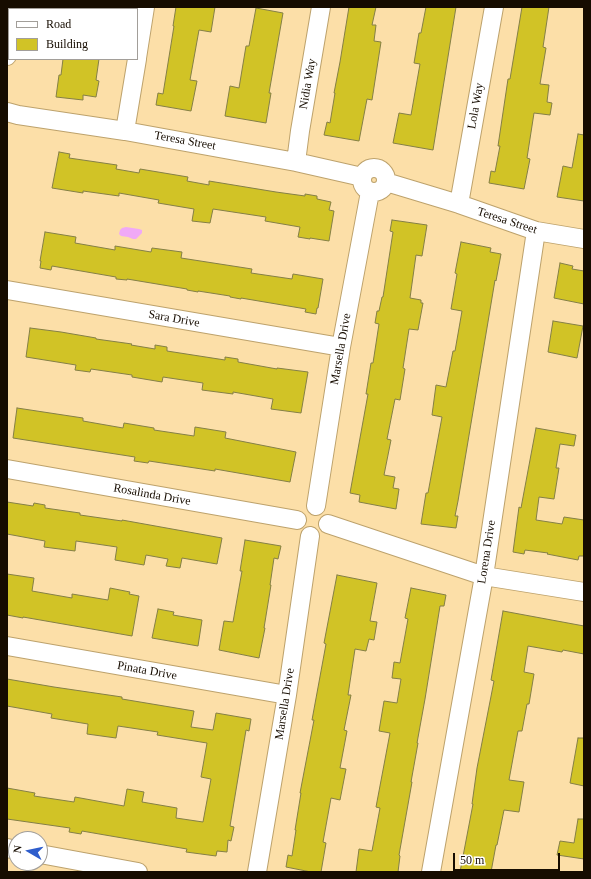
<!DOCTYPE html>
<style>
body{margin:0}
#map{position:relative;width:591px;height:879px;overflow:hidden;background:#fcdfa8;font-family:"Times New Roman",serif}
canvas{display:block}
.frame{position:absolute;inset:0;border:8px solid #160c00;pointer-events:none}
.legend{position:absolute;left:8px;top:8px;width:130px;height:52px;box-sizing:border-box;background:#fff;border:1px solid #a29e99;margin:0;padding:5px 7px;list-style:none;font-size:12px;color:#160c00}
.legend li{display:flex;align-items:center;gap:8px;height:20px}
.legend b{width:20px;border:1px solid #a29e99}
.north{position:absolute;left:8px;top:831px;width:40px;height:40px;box-sizing:border-box;background:#fff;border:1px solid #a29e99;border-radius:50%;rotate:279deg;font-size:11px;font-weight:700;line-height:16px;text-align:center;color:#160c00}
.north::after{content:'';display:block;margin:auto;width:14px;height:18px;background:#2e5dcc;clip-path:polygon(50% 0,100% 100%,50% 72%,0 100%)}
.scale{position:absolute;left:453px;top:853px;width:107px;height:18px;box-sizing:border-box;border:2px solid #160c00;border-top:0;padding-left:5px;font-size:12px;line-height:14px;white-space:nowrap;color:#160c00;-webkit-text-stroke:3px #fff;paint-order:stroke}
</style>
<div id="map">
<canvas width="591" height="879"></canvas>
<div class="frame"></div>
<ul class="legend">
<li><b style="height:5px;background:#fff"></b>Road</li>
<li><b style="height:11px;background:#d1c326"></b>Building</li>
</ul>
<div class="north">N</div>
<div class="scale">50 m</div>
</div>
<script>
const ctx = document.querySelector('canvas').getContext('2d');
ctx.lineJoin = 'round';
function paint(path, color) { ctx.fillStyle = color; ctx.fill(path, 'evenodd'); }
const shape = rows => new Path2D(rows.map(r => 'M' + r).join(''));
function strokePath(path, color, width, dash) { ctx.strokeStyle = color; ctx.lineWidth = width; ctx.lineCap = dash ? 'butt' : 'round'; ctx.setLineDash(dash || []); ctx.stroke(path); }
function label(font, color, halo, rows, align = 'center') {
  ctx.font = font + ' "Times New Roman",serif'; ctx.lineWidth = 3; ctx.setLineDash([]); ctx.textBaseline = 'middle'; ctx.strokeStyle = halo; ctx.fillStyle = color; for (const [text, x, y, turn = 0] of rows) {
    ctx.save(); ctx.translate(x, y); ctx.rotate((+turn || 0) * Math.PI / 180); ctx.textAlign = isNaN(turn) ? turn : align; if (halo) ctx.strokeText(text, 0, 0); ctx.fillText(text, 0, 0); ctx.restore();
  }
}
paint(shape([
 [126,227,139,229,142,230,142,233,136,239,133,239,128,237,121,236,119,234,120,230,122,228]
]), '#f0a9f6');
const building = shape([
 [176,7,215,7,211,32,199,30,190,80,197,81,191,111,156,105,158,93,163,94,174,26,173,26,176,7],
 [349,7,376,7,372,25,376,25,374,41,381,42,372,100,367,99,359,141,324,135,327,122,330,123,335,93,334,93,340,62,349,7],
 [426,7,456,7,433,150,393,143,399,113,411,115,420,64,414,63,419,33,421,33,426,7],
 [522,7,549,7,543,47,546,48,540,84,549,85,547,102,552,103,550,115,534,113,527,158,530,159,524,189,489,183,491,171,495,172,500,146,498,146,508,79,510,79,522,7],
 [256,8,283,13,269,93,271,93,266,123,225,116,230,86,239,88,246,46,249,46,256,8],
 [63,59,99,59,96,80,99,81,96,97,83,95,83,100,56,97,59,75,61,75,63,59],
 [578,134,584,135,584,201,557,197,563,166,572,168,578,134],
 [59,152,70,154,69,158,117,165,116,169,139,173,140,169,188,177,187,181,209,185,209,181,276,192,305,196,305,194,317,196,317,199,331,202,329,210,334,211,329,241,310,238,310,239,298,237,300,227,265,221,266,217,213,209,210,223,192,221,194,209,158,203,159,200,119,193,119,196,83,191,83,193,52,188,59,152],
 [392,220,427,225,422,256,416,255,410,298,421,300,421,303,423,303,418,330,409,329,403,368,405,369,400,400,395,399,387,439,391,440,384,475,395,477,393,488,399,489,396,509,359,502,360,495,350,493,368,394,366,394,371,363,373,363,379,324,375,323,377,311,379,311,382,297,383,297,393,232,390,231,392,220],
 [45,232,76,237,75,243,115,250,115,246,151,252,152,248,182,252,181,258,252,269,251,273,292,279,293,274,323,279,318,308,317,308,316,314,305,312,306,309,241,298,241,299,230,297,230,296,198,291,198,292,187,290,187,289,127,279,127,280,116,279,116,277,52,266,51,270,40,268,41,261,40,261,45,232],
 [461,242,491,248,490,252,501,254,496,281,495,280,458,501,455,516,458,516,456,528,421,524,426,493,428,493,442,417,432,415,436,385,446,387,453,351,455,351,462,311,451,309,457,274,455,273,461,242],
 [560,263,573,266,572,269,584,271,584,304,554,298,560,263],
 [553,321,583,326,577,358,548,352,553,321],
 [30,328,61,332,96,338,96,339,132,344,131,345,155,349,155,345,167,347,167,351,225,360,225,357,238,359,238,362,277,369,277,368,308,372,301,413,271,409,273,399,233,392,233,394,202,390,203,383,163,377,162,382,132,377,132,375,91,369,90,372,75,370,76,365,26,357,30,328],
 [17,408,83,418,83,421,123,428,124,423,154,428,154,430,194,436,195,427,226,432,225,438,296,452,290,482,215,469,215,471,149,461,148,463,134,461,135,457,13,438,17,408],
 [536,428,576,435,574,446,560,444,556,468,559,468,554,499,539,497,536,520,562,524,564,517,584,520,584,556,579,556,578,560,547,554,548,553,525,550,524,554,513,552,519,507,521,508,536,428],
 [7,502,33,506,34,503,45,505,45,508,80,513,80,515,122,521,122,520,222,538,217,564,182,558,180,568,166,566,168,559,146,555,144,565,115,560,117,547,76,541,75,551,44,547,45,541,7,534,7,502],
 [245,540,281,546,278,559,274,558,270,585,271,585,264,628,265,628,259,658,219,650,224,621,233,622,242,571,240,571,245,540],
 [7,574,34,578,32,591,72,598,72,594,108,600,110,588,130,592,129,594,139,596,132,636,23,617,23,618,7,615,7,574],
 [337,575,377,583,370,621,377,622,374,640,369,639,366,651,355,649,348,695,351,695,344,730,347,731,340,768,346,769,340,800,331,798,323,842,326,843,321,872,311,872,286,867,288,855,292,856,296,830,295,830,301,793,300,793,314,720,312,720,326,644,324,643,337,575],
 [411,588,446,595,444,606,440,606,425,699,417,743,418,743,411,782,412,782,399,855,400,856,398,872,356,872,359,849,372,851,380,808,376,807,390,733,379,731,384,701,397,703,401,679,392,678,394,662,400,663,408,619,405,618,411,588],
 [158,609,174,612,173,615,202,620,198,646,152,638,158,609],
 [503,611,584,626,584,654,563,650,562,652,528,646,524,672,534,674,529,704,527,704,522,731,518,731,509,780,524,782,519,812,504,810,497,845,496,845,491,872,460,872,473,804,472,804,477,768,494,681,491,680,503,611],
 [7,679,54,687,122,697,122,699,194,711,191,727,213,730,216,713,251,719,249,731,246,730,230,826,234,827,231,841,228,840,227,852,217,851,216,856,186,852,187,849,105,835,82,831,81,834,69,832,70,828,7,819,7,788,35,793,34,796,74,802,75,797,124,806,127,789,144,792,142,802,177,808,176,818,203,822,211,779,201,777,207,743,157,735,158,732,118,726,116,738,87,734,88,724,51,718,52,714,7,706,7,679],
 [578,738,584,738,584,786,570,783,578,738],
 [578,819,584,819,584,859,557,855,560,841,574,843,578,819]
]);
paint(building, '#d1c326');
strokePath(building, '#847f46', 1);
const minor = shape([
 [16,9,16,7],
 [7,56,9,45],
 [137,58,145,7],
 [7,112,18,115,125,131,296,162,349,174,362,177],
 [125,131,137,59],
 [296,162,300,131,321,7],
 '362 180a12 12 0 1 1 24 0a12 12 0 1 1-24 0Z',
 [386,182,459,204,536,231,584,239],
 [459,204,494,7],
 [7,290,341,347],
 [7,469,297,520],
 [316,506,341,347,370,192],
 [328,524,484,576,584,592],
 [7,646,287,695],
 [7,848,16,850],
 [40,854,138,872],
 [257,872,287,695,310,536],
 [431,872,484,576,536,231]
]);
strokePath(minor, '#bda26c', 20);
strokePath(minor, '#fff', 18);
label('12px', '#160c00', '#fff', [
 ["Nidia Way",308,84,-80],
 ["Lola Way",476,106,-80],
 ["Teresa Street",185,141,10],
 ["Teresa Street",507,221,18],
 ["Sara Drive",174,319,10],
 ["Marsella Drive",341,349,-80],
 ["Rosalinda Drive",152,495,10],
 ["Lorena Drive",487,552,-81],
 ["Pinata Drive",147,671,10],
 ["Marsella Drive",285,704,-81]
]);
</script>
